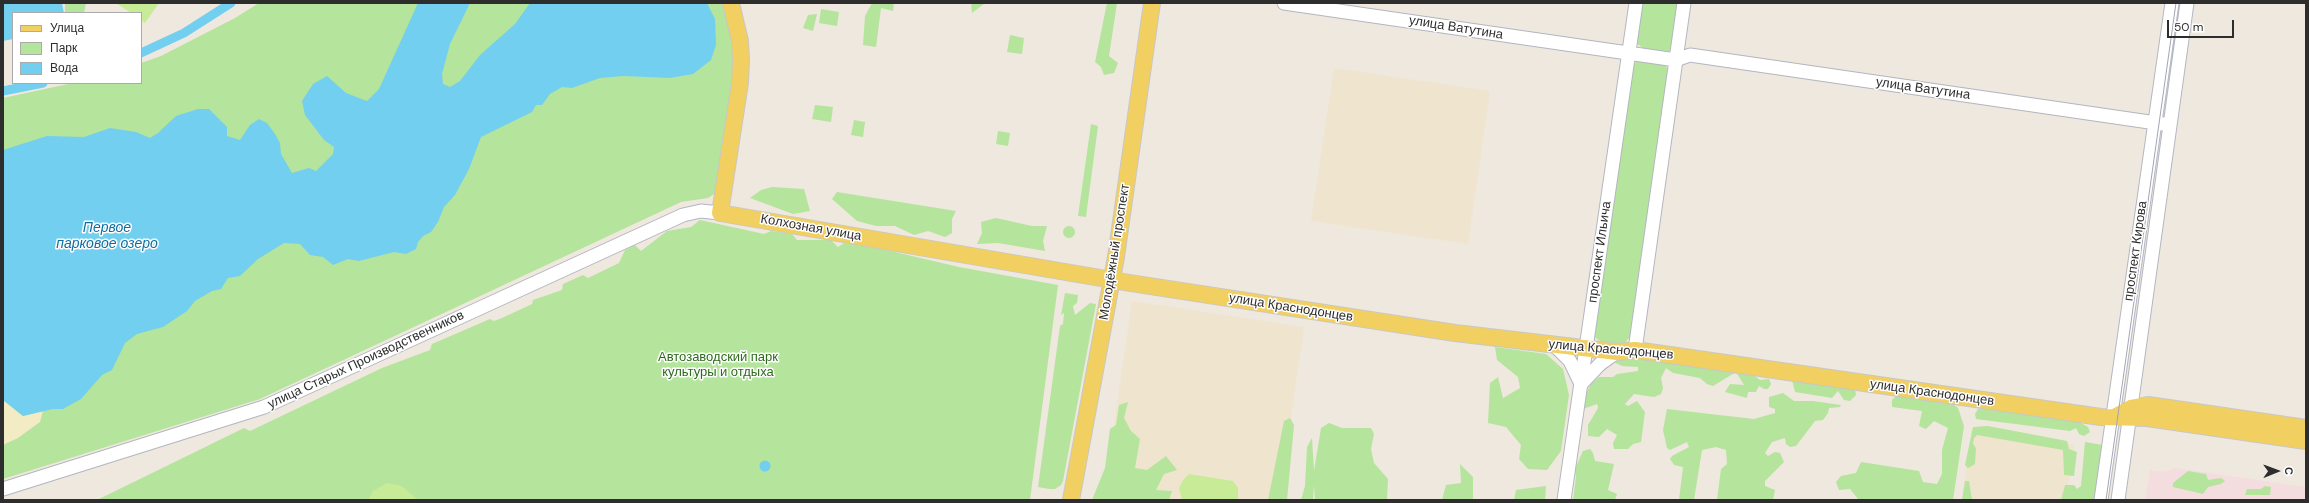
<!DOCTYPE html>
<meta charset="utf-8">
<style>
body{margin:0}
#map{position:relative;width:2309px;height:503px;overflow:hidden;background:#eee8df;font-family:"DM Sans",sans-serif}
canvas{display:block}
.frame{position:absolute;inset:0;border:4px solid #2d2d2d;pointer-events:none}
.legend{position:absolute;left:12px;top:12px;width:130px;height:72px;box-sizing:border-box;background:#fff;border:1px solid #ababab;margin:0;padding:5px 7px;list-style:none;font-size:12px;color:#2d2d2d}
.legend li{display:flex;align-items:center;gap:8px;height:20px}
.legend b{width:20px;border:1px solid #ababab}
.north{position:absolute;left:2257px;top:451px;width:40px;height:40px;-webkit-text-stroke:3px #fff;paint-order:stroke;rotate:89deg;font-size:11px;font-weight:700;line-height:16px;text-align:center;color:#2d2d2d}
.north::after{content:'';display:block;margin:auto;width:14px;height:18px;background:#2d2d2d;clip-path:polygon(50% 0,100% 100%,50% 72%,0 100%)}
.scale{position:absolute;left:2167px;top:20px;width:67px;height:18px;box-sizing:border-box;border:2px solid #2d2d2d;border-top:0;padding-left:5px;font-size:12px;line-height:14px;white-space:nowrap;color:#2d2d2d;-webkit-text-stroke:3px #fff;paint-order:stroke}
</style>
<div id="map">
<canvas width="2309" height="503"></canvas>
<div class="frame"></div>
<ul class="legend">
<li><b style="height:5px;background:#f1cf61"></b>Улица</li>
<li><b style="height:11px;background:#b5e49c"></b>Парк</li>
<li><b style="height:11px;background:#73cfef"></b>Вода</li>
</ul>
<div class="north">С</div>
<div class="scale">50 m</div>
</div>
<script>
const ctx = document.querySelector('canvas').getContext('2d');
ctx.lineJoin = 'round';
function paint(path, color) { ctx.fillStyle = color; ctx.fill(path, 'evenodd'); }
const shape = rows => new Path2D(rows.map(r => 'M' + r).join(''));
function strokePath(path, color, width, dash) { ctx.strokeStyle = color; ctx.lineWidth = width; ctx.lineCap = dash ? 'butt' : 'round'; ctx.setLineDash(dash || []); ctx.stroke(path); }
function label(font, color, halo, rows, align = 'center') {
  ctx.font = font + ' "DM Sans",sans-serif'; ctx.lineWidth = 3; ctx.setLineDash([]); ctx.textBaseline = 'middle'; ctx.strokeStyle = halo; ctx.fillStyle = color; for (const [text, x, y, turn = 0] of rows) {
    ctx.save(); ctx.translate(x, y); ctx.rotate((+turn || 0) * Math.PI / 180); ctx.textAlign = isNaN(turn) ? turn : align; if (halo) ctx.strokeText(text, 0, 0); ctx.fillText(text, 0, 0); ctx.restore();
  }
}
paint(shape([
 [1334,68,1490,91,1468,244,1311,221],
 [1132,301,1304,327,1279,500,1103,500],
 [1972,429,2074,445,2066,500,1962,500]
]), '#efe5cf');
paint(shape([
 [2176,468,2306,487,2306,500,2145,500,2150,470,2164,472]
]), '#f4ddde');
paint(shape([
 [65,3,86,3,84,13,65,13],
 [259,3,724,3,736,57,717,192,708,198,681,202,260,399,3,479,3,98,73,83,141,83,141,63,161,56,235,18],
 [872,3,894,3,893,11,881,8,876,47,863,45,865,16],
 [971,3,985,3,972,13],
 [1107,3,1117,3,1109,56,1118,63,1114,73,1104,75,1101,67,1095,62],
 [1640,3,1681,3,1672,49,1668,52,1643,48,1636,43],
 [821,9,839,12,837,26,819,23],
 [817,14,813,31,803,28,808,15],
 [1010,35,1024,38,1022,54,1007,52],
 [1639,59,1665,64,1669,73,1632,334,1624,344,1618,345,1603,343,1593,336,1632,66],
 [815,105,833,107,831,122,812,119],
 [854,120,865,122,863,137,851,135],
 [1091,124,1098,126,1086,217,1078,216],
 [998,131,1010,133,1008,146,996,144],
 [772,187,804,189,810,211,793,214,750,198,761,190],
 [837,192,956,211,952,219,952,233,945,237,928,231,914,235,895,226,876,226,857,221,832,199],
 [996,218,1032,226,1047,226,1043,241,1045,251,998,243,977,244,982,233,981,222],
 [700,220,764,234,771,231,792,234,797,240,831,240,838,247,844,243,882,249,959,267,1058,285,1030,500,97,500,244,428,250,431,382,368,430,350,432,344,490,319,494,321,502,318,532,304,533,300,562,290,563,284,583,275,588,278,619,263,625,250,635,245,641,251,667,231,691,227],
 '1063 232a6 6 0 1 1 12 0a6 6 0 1 1-12 0Z',
 [1065,293,1078,295,1077,303,1073,306,1075,315,1090,303,1096,304,1063,481,1061,485,1055,489,1049,489,1038,487,1060,326,1063,324,1064,313,1061,315],
 [1495,347,1546,354,1563,369,1569,395,1561,451,1547,470,1528,469,1519,459,1521,445,1506,427,1488,423,1490,383,1498,377,1503,398,1520,388,1518,377,1497,360],
 [1624,353,1748,371,1760,380,1769,379,1771,384,1768,389,1764,389,1759,386,1756,392,1748,392,1747,398,1725,392,1730,384,1744,385,1736,372,1713,386,1707,384,1700,378,1673,373,1666,368,1661,378,1663,388,1661,394,1654,397,1634,394,1625,404,1628,406,1637,401,1645,412,1641,442,1633,444,1628,449,1614,449,1613,443,1617,435,1607,429,1599,437,1588,436,1588,425,1598,408,1597,404,1583,409,1584,397,1591,384,1599,377,1613,377,1617,374,1638,371,1638,367,1622,366,1616,363,1615,358],
 [1792,380,1855,389,1856,395,1850,401,1844,400,1838,391,1832,398,1795,392],
 [1783,393,1794,401,1813,401,1841,405,1840,407,1829,408,1828,413,1823,420,1815,421,1796,446,1790,447,1786,444,1785,438,1772,442,1765,453,1768,456,1775,452,1780,453,1784,462,1765,481,1765,486,1775,490,1773,500,1717,500,1721,469,1727,464,1726,450,1716,447,1702,450,1694,500,1679,500,1683,467,1674,465,1670,459,1672,456,1689,447,1687,442,1670,450,1667,448,1663,430,1667,409,1754,419,1775,413,1775,409,1769,407,1769,397],
 [1896,396,1951,402,1958,408,1964,426,1953,500,1858,499,1850,489,1839,490,1836,482,1841,476,1856,473,1861,462,1919,471,1923,482,1937,484,1942,474,1942,450,1948,428,1934,421,1926,429,1919,426,1922,411,1892,407,1892,400],
 [1128,402,1124,418,1131,431,1140,439,1135,468,1147,470,1166,456,1177,470,1164,474,1156,490,1172,491,1169,500,1092,500,1105,468,1110,429,1116,425,1119,405],
 [1991,408,2077,421,2088,427,2090,432,2084,436,2079,434,2076,428,2070,431,1976,419,1975,414,1978,409],
 [1290,418,1294,425,1287,500,1268,500,1284,421],
 [1329,423,1342,428,1371,428,1374,434,1371,449,1374,463,1388,479,1387,500,1315,500,1314,485,1313,500,1301,500,1305,486,1307,447,1312,438,1314,471,1321,428],
 [1988,426,2067,441,2069,449,2077,452,2074,476,2064,475,2063,450,1977,435,1974,438,1973,444,1976,448,1975,464,1968,468,1965,465,1973,427],
 [2085,442,2103,445,2095,500,2058,500,2061,500,2065,485,2074,485,2077,489,2081,486],
 [1590,449,1593,453,1595,461,1614,464,1608,490,1617,494,1615,500,1573,500,1576,477,1575,469,1583,451],
 [1460,464,1473,477,1473,500,1442,500,1446,485,1461,483],
 [2188,471,2206,474,2208,480,2221,478,2225,481,2221,484,2208,487,2203,494,2173,487,2173,483],
 [1965,481,1969,481,1972,500,1962,500],
 [1546,486,1545,500,1514,500,1516,490],
 [2265,486,2271,487,2270,495,2245,495,2247,489,2261,489]
]), '#b5e49c');
paint(shape([
 [3,400,23,416,43,411,40,422,18,438,3,445]
]), '#f2ebc3');
paint(shape([
 [116,3,159,3,145,23,141,20,141,13,131,13],
 [1189,474,1233,481,1238,488,1238,500,1182,500,1179,488,1183,480],
 [387,483,402,486,418,500,368,500,373,491]
]), '#c8eb98');
paint(shape([
 [3,3,62,3,64,13,13,13,13,39,3,41],
 [418,3,470,3,450,44,442,74,443,84,450,87,460,81,480,55,515,24,530,3,707,3,715,19,716,45,711,60,693,74,670,78,623,76,600,78,572,88,562,87,550,94,542,105,536,105,532,112,481,137,469,169,455,195,444,207,438,222,431,232,423,236,418,242,416,249,406,254,394,252,359,261,348,259,333,265,323,257,310,255,300,244,284,243,258,259,240,276,228,278,221,289,212,291,195,301,187,311,163,327,137,334,125,343,112,370,102,375,81,399,63,409,53,409,23,416,3,400,3,150,47,136,84,137,110,128,136,132,150,138,158,133,176,116,198,109,209,109,227,127,227,136,240,140,250,125,259,119,267,123,275,134,280,143,281,154,292,173,309,168,316,171,333,154,334,147,324,140,305,115,302,101,313,84,327,76,346,93,367,101,379,89],
 '759.5 466a5.5 5.5 0 1 1 11 0a5.5 5.5 0 1 1-11 0Z'
]), '#73cfef');
strokePath(shape([
 [141,53,184,33,231,3],
 [3,91,43,83]
]), '#73cfef', 9);
const minor = shape([
 [1284,3,1676,60,1690,55,2170,125],
 [1555,346,1570,361,1580,382],
 [1635,350,1684,3],
 [1581,384,1600,364,1617,352],
 [3,489,264,407,683,215,701,211,720,213],
 [1564,500,1636,3],
 [2101,500,2172,3],
 [2118,500,2187,3]
]);
const major = shape([
 [731,3,740,41,741,60,740,83,720,213,1130,283,1455,333,1617,352,1635,350,2101,417,2147,418,2306,441],
 [2116,416,2131,408,2148,405,2306,428],
 [1071,500,1116,257,1152,3]
]);
strokePath(minor, '#b3b6c0', 15);
strokePath(major, '#c8c8c8', 18);
strokePath(minor, '#fff', 13);
strokePath(major, '#f1cf61', 16);
strokePath(shape([
 [2106,500,2176,3]
]), '#a2a5b7', 1);
label('13px', '#2d2d2d', '#fff', [
 ["улица Ватутина",1456,28,9],
 ["улица Ватутина",1923,89,8],
 ["Колхозная улица",811,228,10],
 ["проспект Кирова",2136,251,-82],
 ["Молодёжный проспект",1115,252,-81],
 ["проспект Ильича",1600,252,-82],
 ["улица Краснодонцев",1291,308,9],
 ["улица Краснодонцев",1611,350,5],
 ["улица Старых Производственников",366,360,-25],
 ["улица Краснодонцев",1932,393,8]
]);
label('13px', '#2c6b1b', '#fff', [
 ["Автозаводский парк",718,358],
 ["культуры и отдыха",718,373]
]);
label('italic 14px', '#0e6ea0', '#fff', [
 ["Первое",107,228],
 ["парковое озеро",107,244]
]);
</script>
